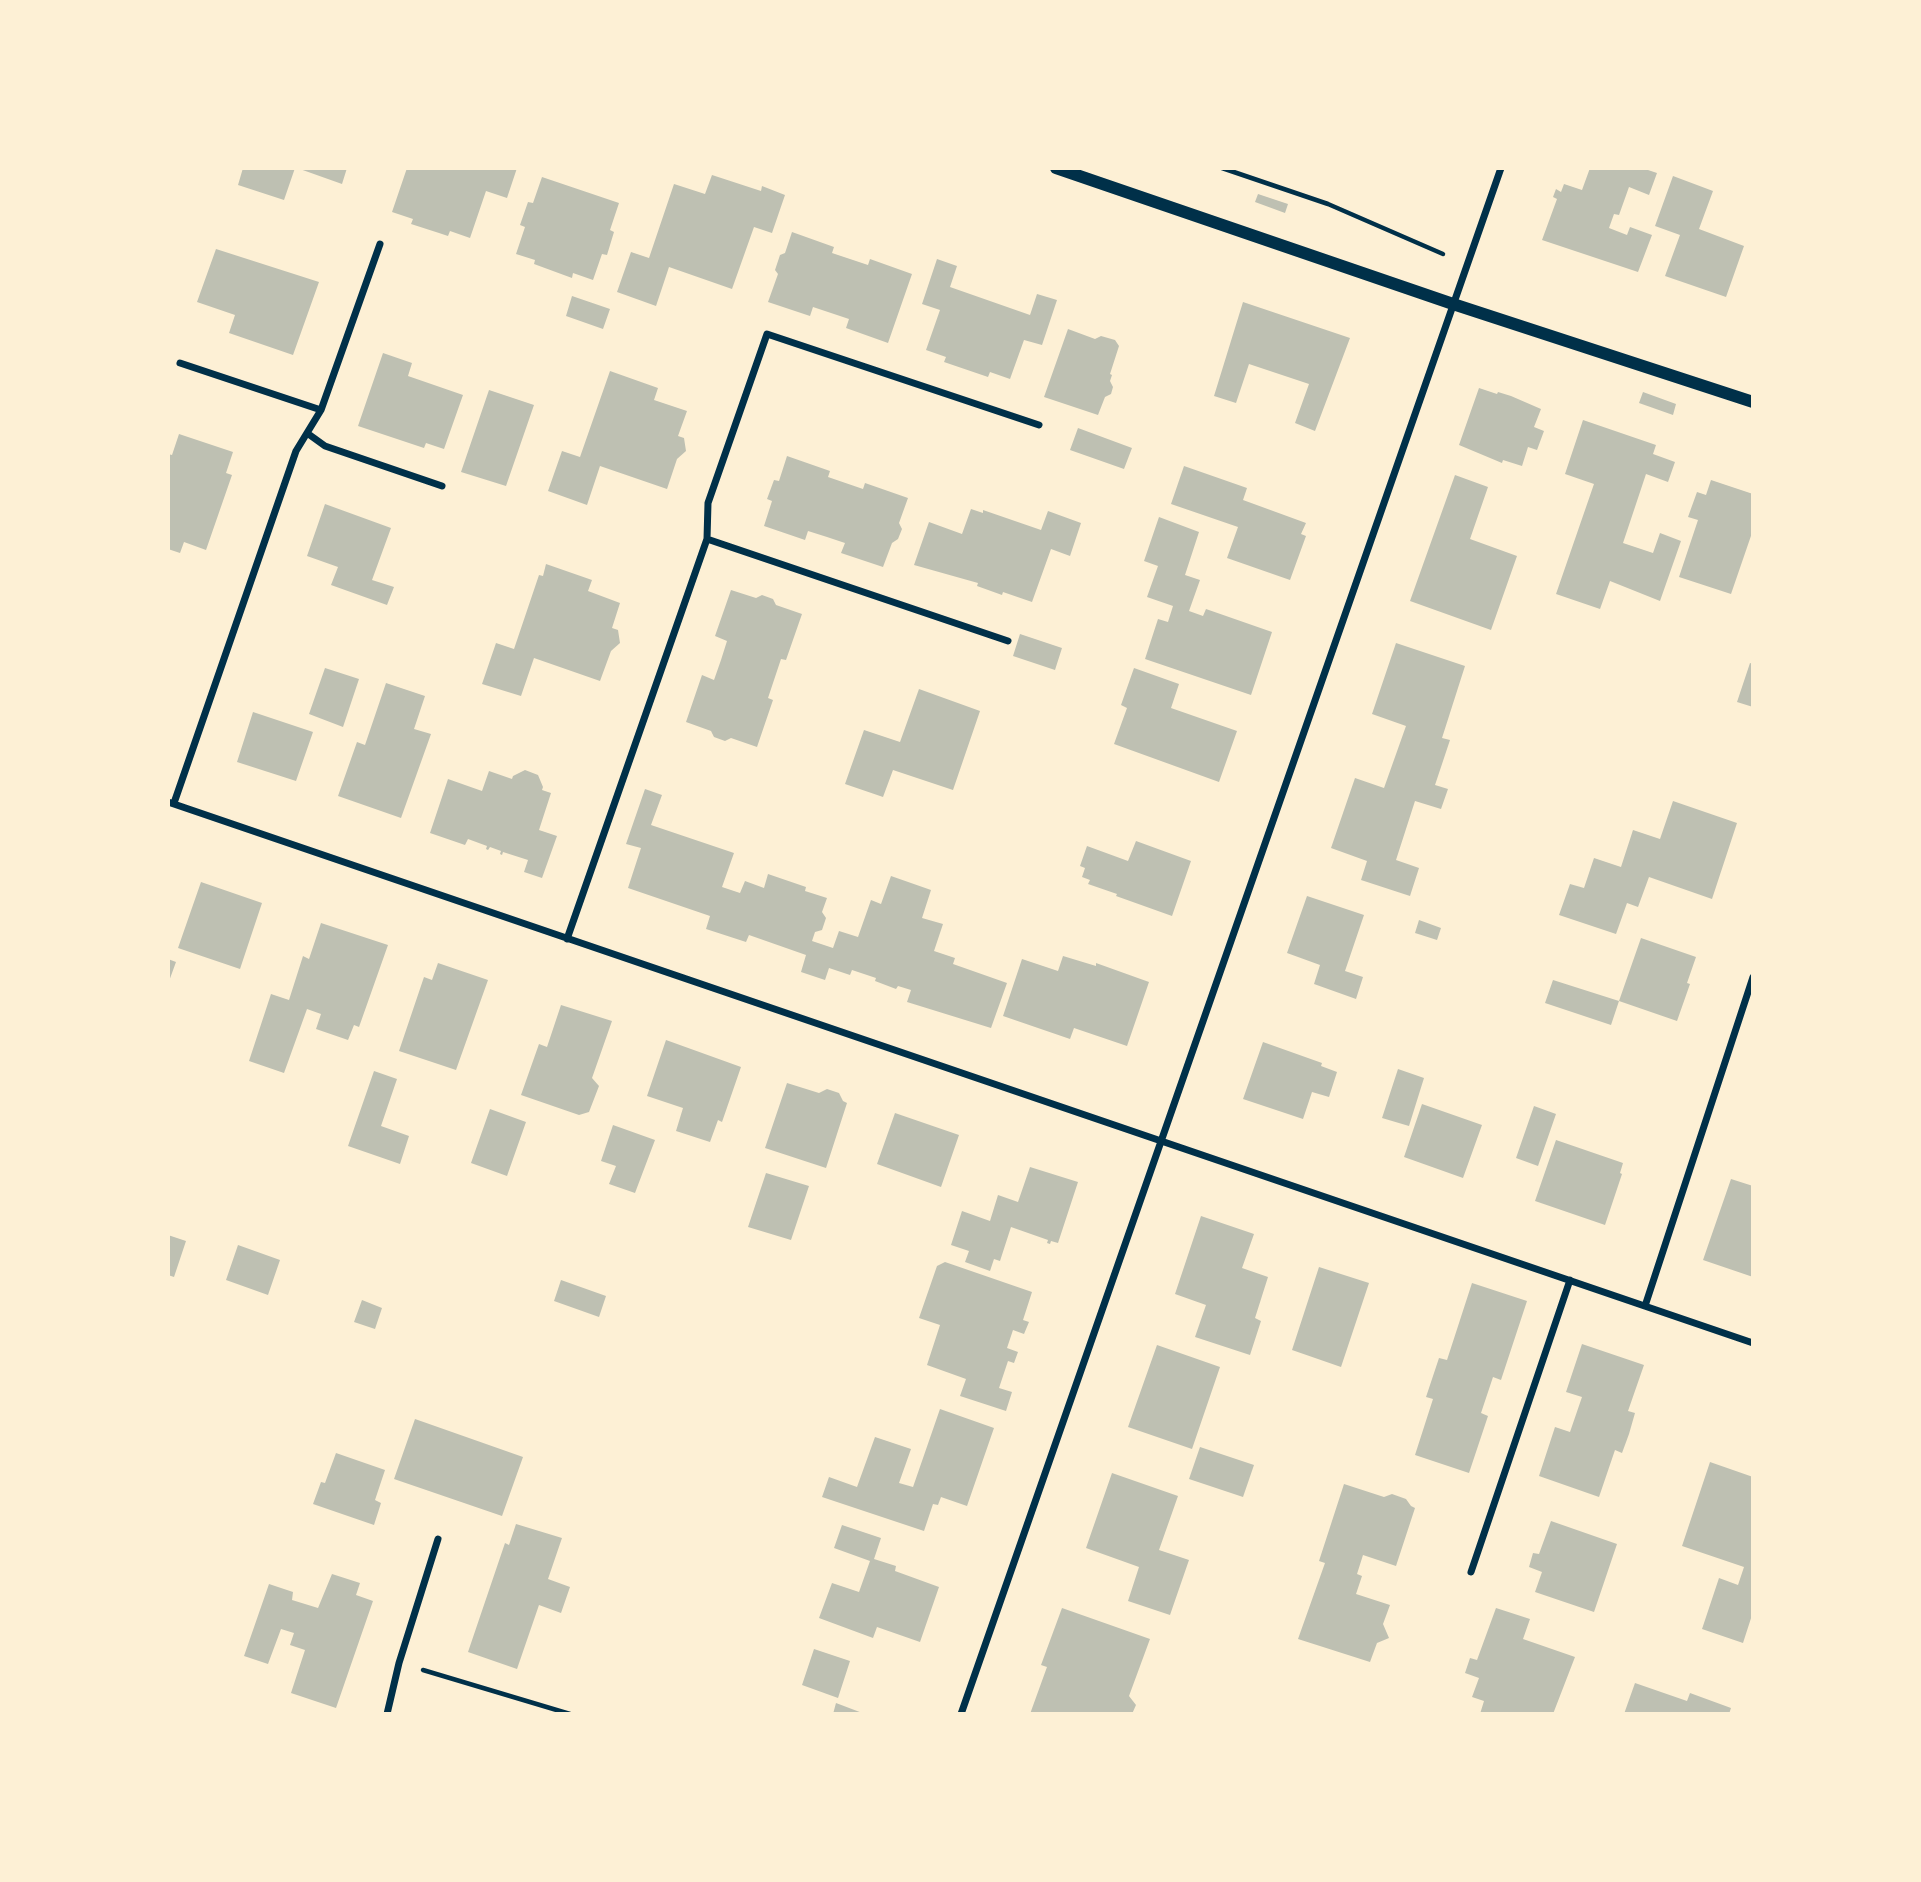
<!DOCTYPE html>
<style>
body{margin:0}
#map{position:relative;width:1921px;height:1882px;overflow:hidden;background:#fdf0d5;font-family:Figtree,sans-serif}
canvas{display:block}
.frame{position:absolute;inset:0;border:170px solid #fdf0d5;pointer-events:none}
</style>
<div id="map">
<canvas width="1921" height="1882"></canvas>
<div class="frame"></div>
</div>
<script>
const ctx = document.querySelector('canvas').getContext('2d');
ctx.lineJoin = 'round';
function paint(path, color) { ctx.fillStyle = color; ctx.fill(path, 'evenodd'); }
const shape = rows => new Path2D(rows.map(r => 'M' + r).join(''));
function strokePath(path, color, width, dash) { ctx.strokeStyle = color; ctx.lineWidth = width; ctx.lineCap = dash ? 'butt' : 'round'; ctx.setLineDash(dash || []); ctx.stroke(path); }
paint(shape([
 [243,168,295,168,284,200,238,185],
 [297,168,347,168,342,184],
 [407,168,517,168,507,198,486,191,470,238,450,231,448,236,439,233,411,224,413,219,392,212],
 [1590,168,1642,168,1657,173,1649,195,1629,187,1619,215,1614,214,1609,228,1627,235,1630,227,1652,235,1638,272,1542,240,1557,199,1553,197,1556,189,1561,192,1564,184,1582,190],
 [712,175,761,191,762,186,785,195,772,233,754,227,732,289,669,267,656,306,617,292,631,252,649,258,674,184,705,194],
 [1673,176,1713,191,1699,229,1744,246,1726,297,1665,276,1680,235,1655,226],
 [542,177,619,203,610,230,614,232,607,255,602,254,593,280,573,273,572,278,534,264,535,260,516,254,525,227,520,225,528,202,533,203],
 [1258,194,1288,204,1285,213,1255,202],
 [792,232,834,247,832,253,868,265,870,259,912,274,888,343,846,328,849,319,813,307,810,316,768,302,778,274,775,270,780,255,785,253],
 [216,249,319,282,293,355,229,333,235,315,197,302],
 [937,259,957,266,950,287,1030,315,1037,294,1057,300,1042,345,1024,340,1010,379,990,372,988,377,944,362,946,357,926,350,940,310,922,304],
 [572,296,610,309,603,329,566,316],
 [1243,302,1350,338,1315,431,1295,423,1309,384,1249,364,1236,403,1214,396],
 [1068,329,1095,339,1101,336,1115,340,1119,346,1110,374,1112,375,1110,381,1113,387,1111,394,1105,397,1098,415,1044,397],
 [383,353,412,363,408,376,463,395,444,449,426,443,424,448,358,426],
 [610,371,658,388,654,400,687,411,678,436,684,438,686,451,677,459,667,489,600,466,587,505,548,491,562,451,580,457],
 [1479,388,1497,394,1498,392,1511,396,1541,409,1534,427,1544,431,1537,450,1528,447,1522,466,1503,460,1502,463,1459,445],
 [489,390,534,405,506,486,461,472],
 [1643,392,1676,404,1673,415,1639,403],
 [1583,420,1656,445,1653,454,1675,462,1668,482,1646,474,1623,543,1653,553,1660,533,1681,541,1660,601,1610,581,1600,609,1556,594,1594,484,1565,474],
 [1078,428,1132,448,1124,469,1070,450],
 [179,434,233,452,226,473,232,475,206,550,184,542,180,553,168,549,168,454,172,455],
 [787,456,830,471,828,477,863,489,865,483,908,498,899,523,902,529,898,539,892,543,883,567,841,553,845,543,827,537,808,531,805,540,764,526,772,501,767,499,774,480,779,481],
 [1184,466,1247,488,1243,500,1306,523,1301,534,1306,536,1290,580,1227,558,1238,527,1171,504],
 [1455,475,1488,487,1470,539,1517,556,1491,630,1410,601],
 [1711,480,1753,494,1753,530,1731,594,1679,577,1698,520,1688,517,1697,492,1706,495],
 [325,504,391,528,372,580,394,587,387,605,331,585,338,567,307,556],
 [971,509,983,513,983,510,1041,530,1048,511,1081,523,1070,556,1051,549,1032,602,1003,592,1002,595,977,586,978,583,914,565,929,522,962,534],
 [1159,517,1199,532,1185,575,1200,580,1189,611,1203,616,1206,609,1272,632,1251,695,1145,659,1158,619,1168,622,1173,606,1147,597,1158,566,1144,561],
 [546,564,592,580,588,591,620,603,612,628,618,630,620,643,611,651,600,681,534,658,521,696,482,684,496,643,514,649,539,575,543,576],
 [731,590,756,598,762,595,773,599,776,605,802,614,786,660,781,659,768,698,773,700,757,747,731,738,725,741,714,737,711,731,686,722,702,675,714,680,721,660,727,641,715,636],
 [1020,634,1062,648,1055,670,1013,656],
 [1396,643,1465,666,1442,738,1450,740,1435,785,1448,789,1441,809,1415,801,1396,860,1419,868,1410,896,1361,880,1367,861,1331,848,1355,778,1384,788,1406,726,1372,714],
 [1750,663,1753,664,1753,707,1737,702],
 [325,668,359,679,343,727,309,714],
 [1134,668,1179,684,1171,708,1237,731,1219,782,1114,744,1127,708,1121,705],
 [386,683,425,696,414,729,431,734,401,818,338,796,357,742,365,745],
 [919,689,980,711,953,790,893,770,883,797,845,784,864,730,900,742],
 [253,712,313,732,296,781,237,762],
 [525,770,538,775,543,787,542,790,551,793,539,830,557,836,542,878,524,872,528,860,503,852,502,855,500,854,501,851,490,847,488,850,486,849,487,846,468,839,465,845,430,833,448,779,482,791,489,771,512,779,513,776],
 [645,789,662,795,651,825,734,853,722,887,740,893,745,881,764,888,768,874,806,887,805,891,827,898,822,912,826,918,822,930,815,932,812,941,833,948,839,931,858,937,871,900,881,904,891,876,931,890,922,918,943,924,934,951,955,958,953,964,1007,983,991,1028,907,1002,911,990,898,986,896,989,875,981,876,978,852,970,850,975,829,968,825,980,801,972,806,955,749,935,746,942,706,929,710,916,628,888,641,848,626,844],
 [1673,801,1737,823,1712,899,1649,877,1638,907,1627,903,1616,934,1559,915,1570,884,1584,888,1594,858,1621,867,1633,830,1660,839],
 [1136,841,1191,861,1172,916,1116,896,1117,894,1088,884,1090,880,1082,877,1085,868,1080,866,1087,846,1128,861],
 [201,882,262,903,240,969,178,948],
 [1307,896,1364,915,1345,971,1363,977,1356,999,1314,984,1320,965,1287,953],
 [1419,920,1441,928,1437,940,1415,933],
 [321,923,388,945,359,1027,354,1025,348,1040,316,1029,321,1014,307,1009,284,1073,249,1061,271,994,289,1000,303,956,309,959],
 [1641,938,1696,957,1687,983,1690,984,1677,1021,1619,1001],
 [1063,956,1096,966,1096,963,1149,982,1127,1046,1074,1028,1070,1039,1003,1016,1022,959,1058,971],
 [168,959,176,962,168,984],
 [438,963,488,980,456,1070,399,1051,424,977,432,980],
 [1553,980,1619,1001,1611,1025,1545,1003],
 [561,1005,612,1021,592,1078,599,1086,589,1112,579,1115,521,1095,539,1044,547,1047],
 [666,1040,741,1067,722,1122,718,1120,710,1142,676,1131,683,1108,647,1096],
 [1263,1042,1322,1063,1321,1066,1337,1072,1329,1097,1312,1092,1303,1119,1243,1099],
 [1398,1069,1424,1078,1409,1126,1382,1118],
 [374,1071,397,1079,381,1126,409,1136,400,1164,348,1146],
 [787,1083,819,1093,827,1089,839,1093,843,1101,847,1103,826,1168,765,1148],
 [1422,1104,1482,1125,1463,1178,1404,1157],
 [1534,1106,1556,1114,1538,1166,1516,1158],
 [490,1109,526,1122,507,1176,471,1163],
 [895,1113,959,1135,941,1187,877,1164],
 [613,1125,655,1140,635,1193,609,1184,616,1166,601,1161],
 [1556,1140,1623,1163,1620,1173,1622,1174,1605,1225,1535,1201],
 [1030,1167,1078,1182,1058,1243,1051,1241,1050,1244,1047,1243,1048,1240,1011,1227,1000,1261,994,1259,990,1271,965,1262,969,1251,951,1245,962,1211,990,1221,998,1195,1018,1202],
 [766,1173,809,1186,791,1240,748,1227],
 [1731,1179,1753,1186,1753,1277,1703,1260],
 [1201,1216,1254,1234,1242,1268,1268,1277,1255,1318,1261,1321,1250,1355,1195,1337,1206,1305,1175,1294],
 [168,1235,186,1241,174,1277,168,1275],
 [238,1245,280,1260,268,1295,226,1280],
 [945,1262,1032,1292,1023,1320,1029,1322,1024,1334,1013,1330,1007,1348,1018,1352,1014,1363,1008,1361,999,1388,1012,1392,1006,1411,960,1396,966,1379,927,1365,940,1325,919,1318,937,1266],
 [1319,1267,1369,1283,1341,1367,1292,1350],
 [561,1280,606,1296,599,1317,554,1301],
 [1472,1283,1527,1301,1501,1380,1493,1377,1481,1413,1488,1416,1469,1473,1415,1455,1433,1399,1426,1397,1439,1358,1447,1360],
 [362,1300,382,1308,375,1329,354,1322],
 [1582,1344,1644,1365,1628,1411,1635,1413,1629,1434,1622,1453,1615,1450,1599,1497,1539,1476,1555,1427,1570,1432,1582,1397,1566,1392],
 [1157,1345,1220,1367,1192,1449,1128,1427],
 [940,1409,994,1428,967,1506,941,1497,938,1505,933,1504,924,1531,822,1497,829,1477,857,1487,875,1437,911,1449,899,1483,913,1487],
 [415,1419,523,1457,502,1516,394,1479],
 [1200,1447,1254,1465,1243,1497,1189,1479],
 [336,1453,385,1470,375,1500,381,1503,374,1525,313,1504,321,1482,325,1483],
 [1710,1462,1753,1477,1753,1612,1743,1643,1702,1629,1719,1578,1738,1585,1744,1567,1682,1546],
 [1112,1473,1178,1496,1159,1550,1189,1560,1170,1615,1128,1601,1139,1567,1086,1548],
 [1344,1484,1384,1497,1392,1494,1406,1499,1411,1506,1415,1508,1396,1566,1363,1555,1357,1574,1362,1576,1356,1594,1390,1605,1383,1624,1389,1638,1377,1643,1370,1662,1298,1639,1325,1563,1319,1561],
 [1551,1521,1617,1544,1594,1612,1535,1592,1542,1572,1529,1567,1533,1553,1539,1554],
 [516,1524,562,1538,548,1579,570,1587,561,1613,539,1605,517,1669,468,1652,505,1543,509,1545],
 [842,1525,881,1538,874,1559,896,1566,895,1571,939,1587,920,1642,877,1627,873,1638,819,1618,832,1583,859,1592,870,1561,834,1548],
 [332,1574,360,1583,356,1595,373,1601,336,1708,291,1693,305,1650,290,1645,294,1633,281,1629,268,1664,244,1656,269,1584,293,1592,292,1600,318,1608],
 [1062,1608,1150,1639,1129,1696,1136,1705,1132,1714,1030,1714,1047,1667,1041,1665],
 [1496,1608,1530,1619,1523,1639,1575,1657,1553,1714,1480,1714,1484,1701,1472,1697,1479,1678,1465,1673,1470,1658,1477,1660],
 [814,1649,850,1661,838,1698,802,1685],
 [1635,1683,1687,1701,1690,1693,1731,1708,1729,1714,1624,1714],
 [836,1703,865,1714,833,1714]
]), '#bec0b2');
strokePath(shape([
 [1222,168,1328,204,1443,254],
 [423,1670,570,1714]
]), '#003049', 4.5);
strokePath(shape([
 [180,363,321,410],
 [307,433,325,446,442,486],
 [707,539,1008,641],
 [168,802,1753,1343],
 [174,803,296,451,321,410,380,244],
 [567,939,707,539,708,503,767,334,1039,425],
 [1645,1306,1753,977],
 [1471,1572,1570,1280],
 [387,1714,399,1663,438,1539],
 [961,1714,1501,168]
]), '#003049', 7);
strokePath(shape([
 [1056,168,1453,304,1753,402]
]), '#003049', 12);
</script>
